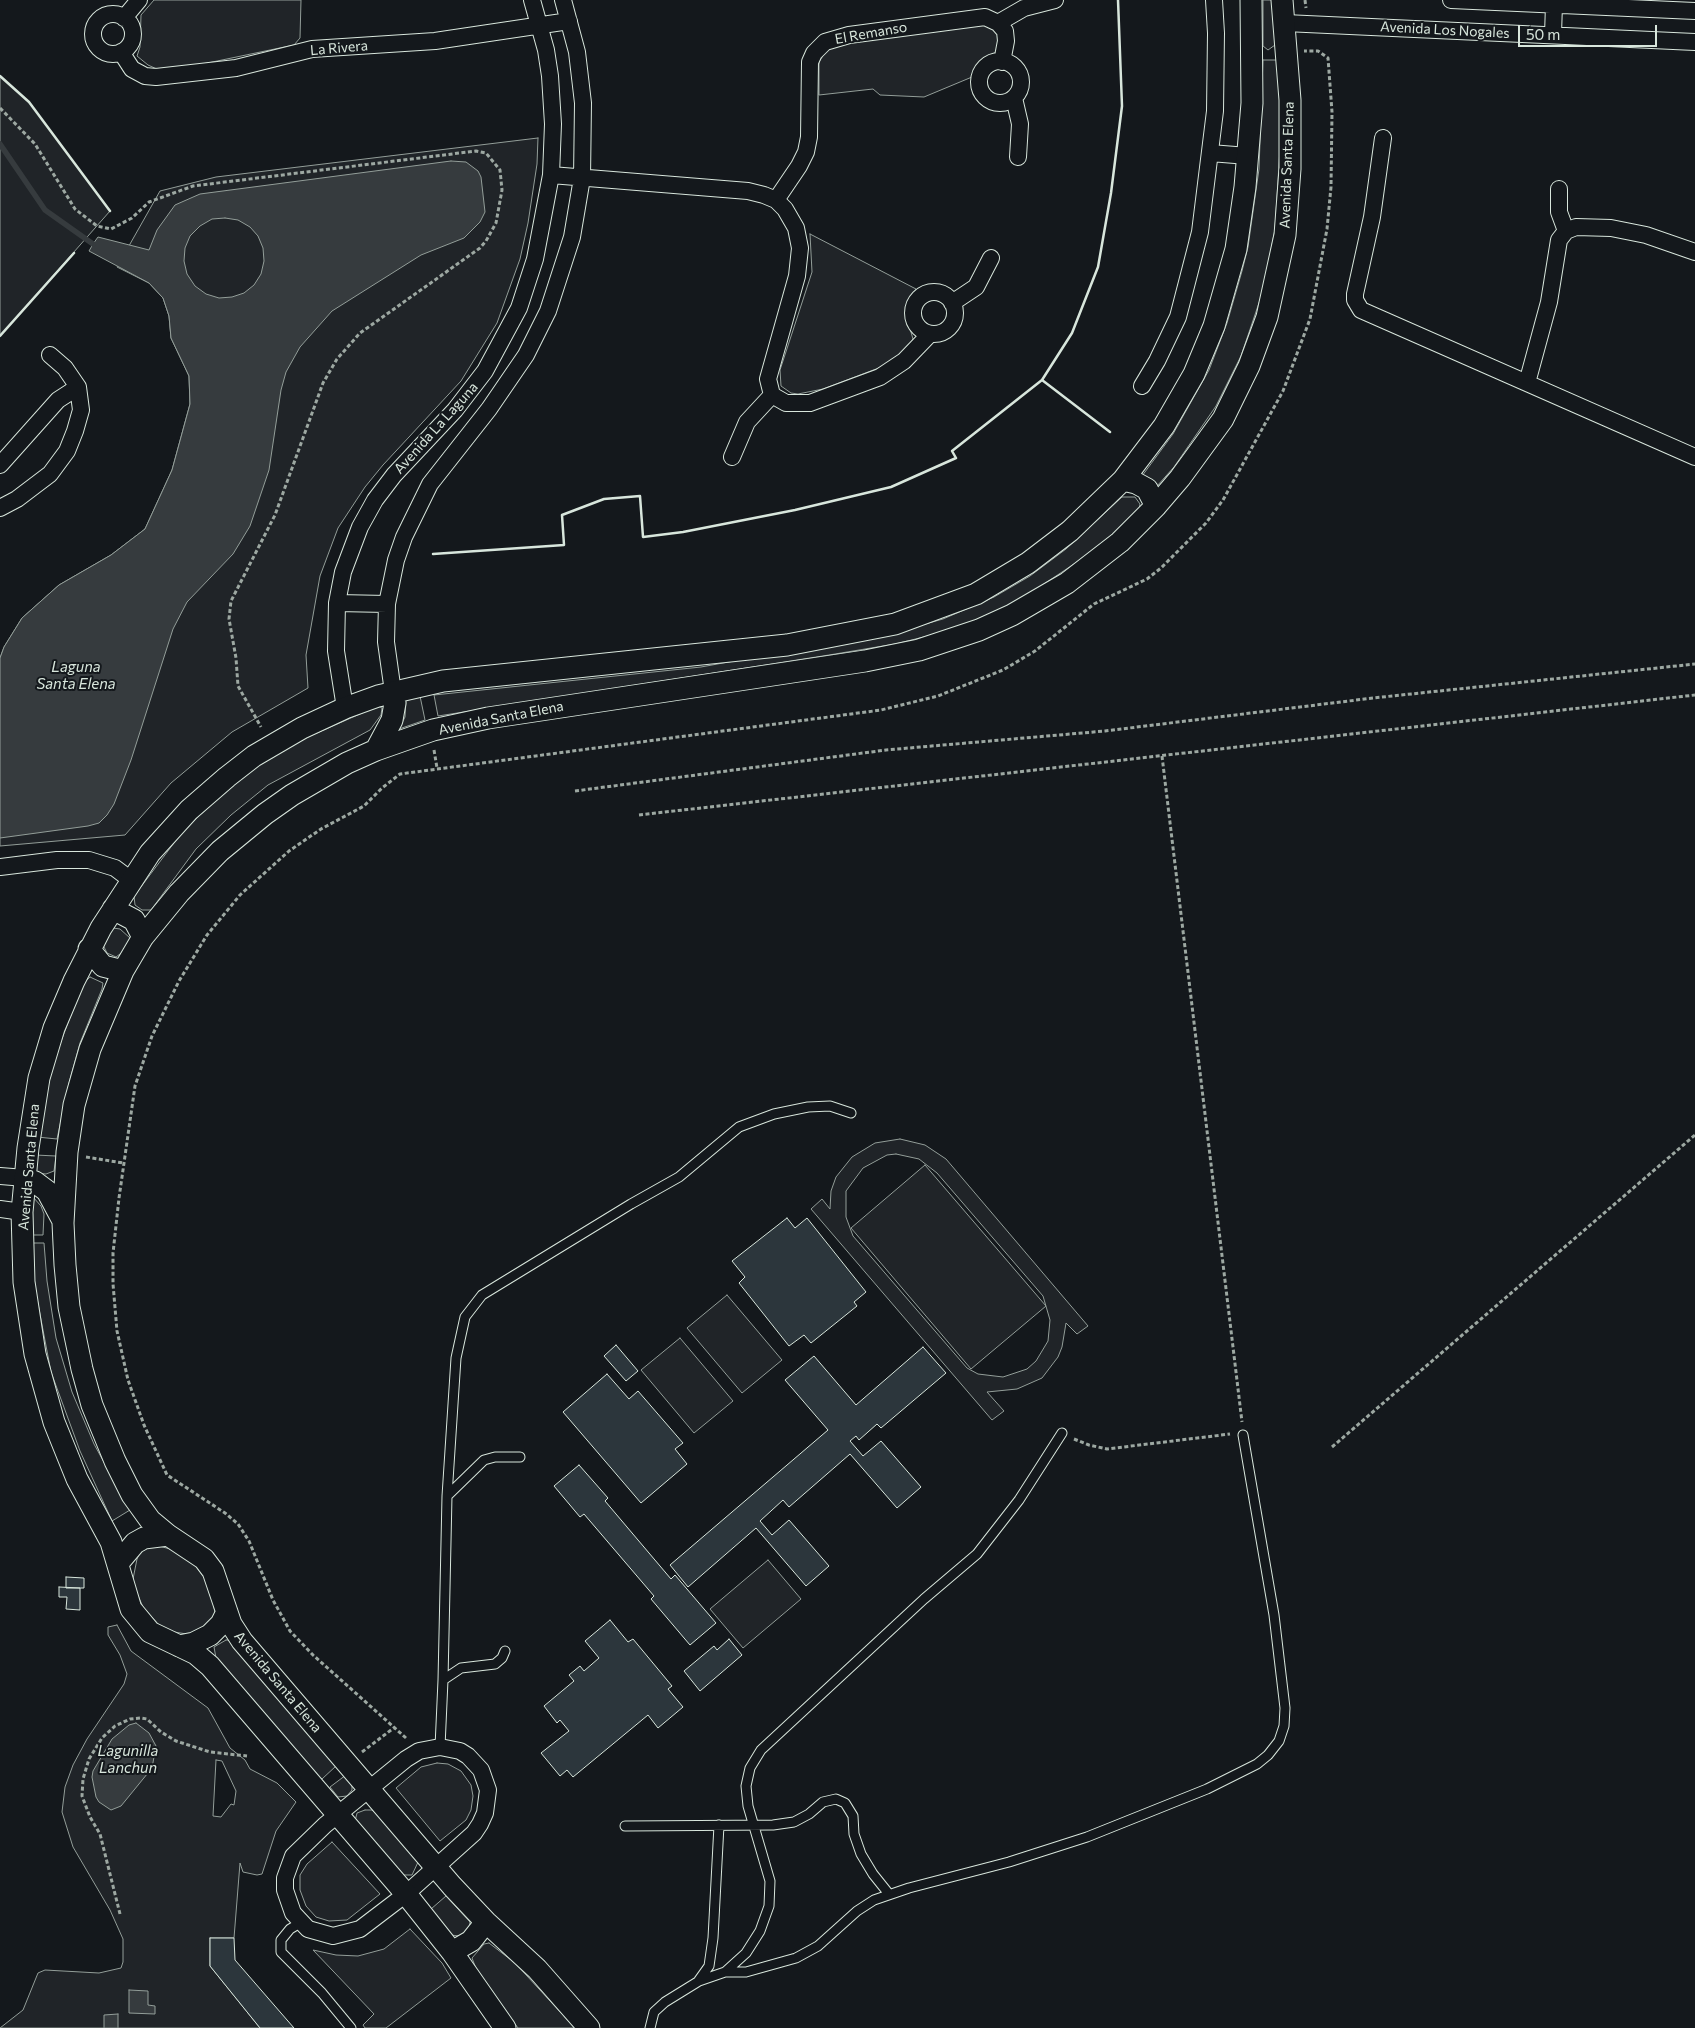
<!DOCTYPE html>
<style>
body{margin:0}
#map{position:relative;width:1695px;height:2028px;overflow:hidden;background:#14181c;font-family:Commissioner,sans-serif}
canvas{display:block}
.scale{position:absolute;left:1518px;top:25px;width:139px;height:22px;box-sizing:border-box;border:2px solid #d8e6dc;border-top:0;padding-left:6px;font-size:15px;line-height:18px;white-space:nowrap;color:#d8e6dc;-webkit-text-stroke:4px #14181c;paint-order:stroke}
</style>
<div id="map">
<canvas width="1695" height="2028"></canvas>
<div class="scale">50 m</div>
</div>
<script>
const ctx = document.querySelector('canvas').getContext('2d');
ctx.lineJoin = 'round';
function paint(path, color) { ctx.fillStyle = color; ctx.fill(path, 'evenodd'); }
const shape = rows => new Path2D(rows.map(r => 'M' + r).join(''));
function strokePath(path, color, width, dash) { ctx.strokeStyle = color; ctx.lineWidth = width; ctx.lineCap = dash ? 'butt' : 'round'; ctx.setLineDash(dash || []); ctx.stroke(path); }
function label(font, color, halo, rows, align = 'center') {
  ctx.font = font + ' Commissioner,sans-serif'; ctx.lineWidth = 4; ctx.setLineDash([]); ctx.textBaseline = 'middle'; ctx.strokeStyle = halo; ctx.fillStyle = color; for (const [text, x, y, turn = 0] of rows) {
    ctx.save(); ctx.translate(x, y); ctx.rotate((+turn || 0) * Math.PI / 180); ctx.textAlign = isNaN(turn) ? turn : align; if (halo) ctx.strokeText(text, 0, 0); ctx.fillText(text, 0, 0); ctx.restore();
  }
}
const green = shape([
 [154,0,301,0,300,38,294,45,174,70,159,70,148,65,137,56,140,47,141,15,154,0],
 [1263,0,1273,0,1275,45,1268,50,1263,46,1263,0],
 [973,23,995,27,1000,39,995,53,976,67,972,77,924,97,880,95,873,89,819,95,819,62,826,51,833,47,845,43,973,23],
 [1263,60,1278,60,1281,132,1275,229,1263,291,1241,356,1216,406,1174,467,1157,486,1154,486,1142,476,1173,434,1209,370,1227,323,1242,271,1248,247,1259,169,1263,60],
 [0,76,29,102,110,211,0,336,0,76],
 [538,138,537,164,528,223,520,259,497,323,461,381,383,465,365,487,338,528,320,576,306,655,308,688,232,732,171,783,125,835,0,846,0,658,4,647,22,618,59,585,111,555,145,529,172,470,190,404,189,376,171,338,169,316,163,298,149,283,117,267,160,191,216,177,538,138],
 [810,234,916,289,911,297,906,315,913,339,909,349,884,366,823,389,798,394,791,393,781,386,780,370,812,272,810,234],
 [1122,497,1135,497,1140,504,1139,510,1132,519,1080,560,1020,600,971,622,936,634,895,644,829,655,438,716,434,695,701,667,904,630,943,619,994,597,1030,576,1066,549,1122,497],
 [420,696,425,720,399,729,405,717,406,700,420,696],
 [378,706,382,708,381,715,370,730,268,785,231,815,196,849,151,910,142,910,135,905,134,896,183,831,233,784,267,759,301,740,378,706],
 [113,928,120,929,130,938,124,951,116,957,107,953,103,945,113,928],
 [90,977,103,983,102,989,80,1043,69,1083,57,1139,37,1137,53,1063,82,985,90,977],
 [900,1139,925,1145,946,1159,1088,1326,1077,1334,1066,1323,1062,1347,1058,1357,1042,1378,1017,1389,987,1392,1004,1411,992,1420,811,1209,822,1199,830,1209,831,1191,836,1177,852,1157,875,1143,900,1139],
 [896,1154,919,1159,937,1173,1043,1296,1050,1320,1048,1341,1036,1361,1027,1369,1003,1377,978,1374,967,1368,853,1236,846,1217,846,1191,863,1168,887,1155,896,1154],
 [35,1155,56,1156,54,1171,46,1174,36,1173,35,1155],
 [925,1165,1046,1306,971,1369,851,1228,925,1165],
 [33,1197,41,1206,44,1214,43,1235,31,1235,33,1197],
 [32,1243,44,1243,47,1281,56,1338,72,1392,94,1444,130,1510,112,1521,80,1451,51,1372,35,1288,32,1243],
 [727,1295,782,1360,742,1393,687,1328,727,1295],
 [680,1338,733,1401,694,1433,641,1370,680,1338],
 [155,1545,174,1550,195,1565,206,1580,213,1601,215,1613,210,1624,193,1635,168,1631,160,1626,143,1607,136,1591,133,1579,137,1559,140,1552,155,1545],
 [768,1560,801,1599,743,1648,710,1609,768,1560],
 [117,1625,131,1651,208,1708,230,1748,245,1760,250,1769,277,1783,296,1802,276,1831,262,1874,257,1875,243,1872,240,1863,234,1938,210,1938,210,1966,260,2028,0,2028,23,2010,38,1973,45,1970,99,1973,121,1968,123,1962,123,1939,110,1910,73,1847,62,1812,65,1787,73,1765,87,1739,124,1684,127,1674,120,1655,108,1635,108,1627,117,1625],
 [216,1760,222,1761,236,1791,234,1805,231,1804,221,1817,213,1816,216,1760],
 [226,1640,230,1640,336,1766,322,1779,318,1778,216,1658,214,1647,226,1640],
 [437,1763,448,1764,461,1771,471,1785,473,1796,471,1810,466,1820,440,1841,396,1788,421,1767,437,1763],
 [346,1775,352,1783,352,1790,347,1796,338,1797,330,1787,346,1775],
 [365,1810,372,1810,382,1819,419,1860,412,1875,403,1875,355,1821,357,1813,365,1810],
 [332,1842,380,1894,347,1920,329,1921,316,1917,306,1906,300,1890,300,1875,307,1864,332,1842],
 [446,1896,470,1922,469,1929,460,1936,450,1935,431,1909,446,1896],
 [410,1929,442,1963,451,1978,386,2028,365,2028,363,2025,374,2014,313,1950,336,1955,358,1956,384,1949,410,1929],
 [489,1943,515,1963,575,2028,518,2028,478,1974,472,1958,484,1944,489,1943]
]);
paint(green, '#202428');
strokePath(green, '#939e99', 1);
const water = shape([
 [451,161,466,162,478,171,481,177,485,212,480,222,464,238,421,255,332,311,300,347,286,372,281,390,269,470,250,526,233,554,187,602,173,629,131,760,114,804,107,815,99,823,88,826,0,838,0,658,4,647,22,618,59,585,111,555,145,529,172,470,190,404,189,376,171,338,169,316,163,298,149,283,89,251,93,244,98,237,149,250,157,230,175,205,200,194,451,161],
 [225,218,238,220,250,227,258,236,263,248,264,261,261,274,254,285,244,293,232,297,219,298,206,294,195,286,187,274,184,261,185,248,190,236,200,226,212,219,225,218],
 [136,1723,149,1733,156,1746,152,1768,121,1806,111,1810,99,1802,96,1797,92,1777,93,1771,112,1739,129,1725,136,1723],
 [129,1990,148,1991,148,2005,155,2006,155,2014,129,2013,129,1990],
 [118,2014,118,2028,104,2028,104,2015,118,2014]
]);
paint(water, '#363b3e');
strokePath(water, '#939e99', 1);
strokePath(shape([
 [0,144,45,210,93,244]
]), '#363b3e', 5.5);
const building = shape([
 [787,1218,795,1228,807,1218,866,1292,854,1302,857,1306,811,1343,804,1335,789,1346,739,1283,745,1277,732,1261,787,1218],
 [616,1345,638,1371,626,1381,604,1356,616,1345],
 [923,1347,946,1373,881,1428,877,1424,859,1440,856,1436,850,1441,863,1456,881,1441,921,1487,897,1508,850,1454,789,1507,783,1500,760,1521,772,1535,789,1520,829,1566,806,1586,756,1528,688,1587,670,1565,828,1430,785,1380,814,1356,856,1405,923,1347],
 [607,1374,629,1399,638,1391,683,1443,675,1449,687,1464,641,1503,563,1412,607,1374],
 [579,1465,608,1498,605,1501,671,1579,675,1575,716,1623,690,1645,651,1599,654,1596,584,1514,580,1517,554,1486,579,1465],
 [66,1577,84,1578,84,1588,66,1588,66,1577],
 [59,1587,80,1588,80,1610,66,1609,67,1597,59,1597,59,1587],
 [610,1620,628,1642,633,1639,672,1686,668,1689,683,1707,658,1728,648,1715,573,1777,567,1770,560,1776,541,1753,569,1731,560,1720,557,1723,544,1706,574,1681,569,1675,580,1666,584,1671,599,1658,585,1641,610,1620],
 [729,1639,742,1655,700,1691,684,1671,714,1646,717,1650,729,1639],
 [210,1938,234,1938,235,1960,294,2028,260,2028,210,1966,210,1938]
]);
paint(building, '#2c363c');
strokePath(building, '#d8e6dc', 1);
const service = shape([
 [447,1496,456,1358,465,1317,482,1295,631,1204,679,1177,739,1127,774,1114,808,1107,830,1106,851,1113],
 [443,1680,447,1496,484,1460,495,1457,520,1457],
 [440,1747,443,1680,461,1668,495,1664,502,1658,505,1651],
 [625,1826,773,1825,794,1822,809,1814,823,1802,836,1799,845,1803,853,1816,854,1834,861,1854,873,1874,889,1894],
 [300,1923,290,1929,281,1940,281,1952,322,1993,351,2028],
 [725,1972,746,1972,796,1958,818,1946,857,1911,874,1900,909,1888,1009,1862,1087,1837,1207,1789,1257,1764,1268,1755,1279,1741,1284,1726,1285,1708,1274,1615,1243,1435],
 [699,1980,709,1966,713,1938,719,1825],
 [650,2028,654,2012,665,2002,699,1981,725,1972,746,1953,760,1931,769,1906,770,1881,748,1806,746,1786,750,1768,761,1750,924,1599,977,1554,1019,1500,1062,1433]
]);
const minor = shape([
 [1451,0,1695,11],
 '93 34a20 20 0 1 1 40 0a20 20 0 1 1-40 0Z',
 [124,18,139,0],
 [998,23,1024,8,1055,0],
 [1285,23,1695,42],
 [1553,35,1554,4],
 [121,52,132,69,145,76,156,77,236,68,312,49,435,41,569,21],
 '979 82a21 21 0 1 1 42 0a21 21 0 1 1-42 0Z',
 [1014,98,1020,124,1018,157],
 [1383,138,1372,217,1355,294,1355,300,1361,310,1695,457],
 [1210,153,1248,156],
 [551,175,748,191,764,195,776,200,785,209,796,228,800,248,797,276,768,379,772,395,786,403,810,403,880,377,904,361,930,334],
 [1559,189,1559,212,1566,231],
 [776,200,799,166,806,152,809,137,810,62,814,53,825,42,849,35,985,17,998,23,1005,31,1006,41,1002,62],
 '913 313a21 21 0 1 1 42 0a21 21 0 1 1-42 0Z',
 [952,303,976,287,991,258],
 [1527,383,1549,302,1559,240,1566,231,1576,227,1611,228,1646,235,1695,252],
 [1142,386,1157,361,1178,317,1200,232,1215,111,1216,33,1214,0],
 [732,457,747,422,772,395],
 [0,465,58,400,78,387],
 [0,508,17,499,50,474,67,451,75,431,81,410,78,387,65,368,50,355],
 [337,603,387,604],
 [393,692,386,642,387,604,396,560,404,537,430,484,489,409,526,355,548,311,572,237,582,178,583,103,577,52,563,0],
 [345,708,336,651,337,603,343,572,360,527,375,500,394,475,455,410,485,371,519,308,535,259,551,175,553,124,550,76,546,50,532,0],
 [0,867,57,860,89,860,115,868,131,880],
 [0,1176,25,1178],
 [0,1209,22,1212],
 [440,1747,460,1751,468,1756,481,1770,488,1790,485,1813,480,1824,474,1833,406,1894,360,1929,333,1936,308,1929,293,1913,285,1890,285,1878,293,1856,325,1825,406,1759,419,1751,440,1747]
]);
const tertiary = shape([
 [1123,480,1136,483,1147,489,1156,506],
 [376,750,392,720,395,703,393,692],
 [113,909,134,920,143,937],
 [89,949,103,966,123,971],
 [25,1178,35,1182,47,1191,62,1219],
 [119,1562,135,1543,144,1538,168,1535],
 [179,1646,194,1643,210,1635,221,1624,227,1612],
 [452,1952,471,1941,486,1922],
 [505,2028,452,1952,406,1894,210,1666,196,1654,150,1632,131,1609,111,1542,77,1479,54,1422,35,1354,24,1282,22,1212,28,1148,39,1078,54,1028,74,981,101,928,150,853,189,810,227,777,254,756,302,728,345,708,378,696,443,681,787,645,895,624,976,594,1028,563,1070,531,1123,480,1164,426,1194,374,1214,326,1236,249,1245,187,1252,103,1251,0],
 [589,2028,537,1969,486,1922,452,1886,242,1641,231,1624,213,1571,204,1559,168,1535,150,1520,132,1495,115,1461,92,1405,82,1369,69,1307,65,1265,63,1223,67,1152,74,1105,90,1049,123,971,143,937,179,893,220,851,265,814,292,795,347,763,376,750,433,730,488,718,865,661,919,650,979,630,1012,615,1067,583,1120,542,1156,506,1180,478,1223,419,1249,366,1267,317,1285,235,1290,169,1290,100,1282,0]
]);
strokePath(service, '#d8e6dc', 11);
strokePath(minor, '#d8e6dc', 18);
strokePath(tertiary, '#d8e6dc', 23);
strokePath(shape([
 [1305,0,1306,8],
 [0,108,35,144,75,209,97,226,111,229,132,218,149,202,193,186,476,151,486,153,500,170,502,190,496,223,486,241,480,248,360,333,337,359,323,383,275,515,231,601,229,619,236,658,238,686,261,727],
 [434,750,437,768],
 [1162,756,1242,1422],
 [575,791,886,750,1105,731,1373,698,1695,664],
 [639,815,1695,695],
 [86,1157,123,1163],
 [1074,1439,1089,1445,1107,1449,1230,1434],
 [1332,1447,1695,1135],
 [406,1738,313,1655,290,1631,273,1600,249,1541,238,1524,225,1513,167,1475,144,1425,128,1380,117,1331,113,1284,113,1253,119,1198,135,1086,152,1036,179,981,207,935,240,895,289,851,321,829,364,806,382,788,400,774,881,710,938,696,1003,670,1035,651,1094,604,1147,579,1161,568,1206,523,1223,500,1283,391,1310,319,1327,229,1331,187,1332,112,1328,58,1318,51,1304,51],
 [362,1752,395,1727],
 [120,1914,100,1834,90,1817,82,1796,83,1779,89,1759,102,1738,115,1726,130,1719,141,1718,147,1719,161,1732,176,1741,210,1752,247,1756]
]), '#9da8a2', 3, [4, 2.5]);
strokePath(service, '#14181c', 9);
strokePath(minor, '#14181c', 16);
strokePath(tertiary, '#14181c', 21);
strokePath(shape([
 [0,76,29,102,110,211],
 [0,336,74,253],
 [1042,380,1110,432],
 [433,554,564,545,562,515,604,499,640,496,643,537,683,532,795,510,891,487,956,458,952,451,1042,380,1072,333,1098,267,1111,193,1122,106,1118,0]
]), '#d8e6dc', 2.5);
label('14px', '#d8e6dc', '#14181c', [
 ["Avenida Los Nogales",1445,30,3],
 ["El Remanso",871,33,-10],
 ["La Rivera",339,48,-5],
 ["Avenida Santa Elena",1287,165,-88],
 ["Avenida La Laguna",436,428,-48],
 ["Avenida Santa Elena",501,718,-11],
 ["Avenida Santa Elena",29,1167,-85],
 ["Avenida Santa Elena",278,1682,50]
]);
label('italic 15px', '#d8e6dc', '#14181c', [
 ["Laguna",76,667],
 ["Santa Elena",76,684],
 ["Lagunilla",128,1751],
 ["Lanchun",128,1768]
]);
</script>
